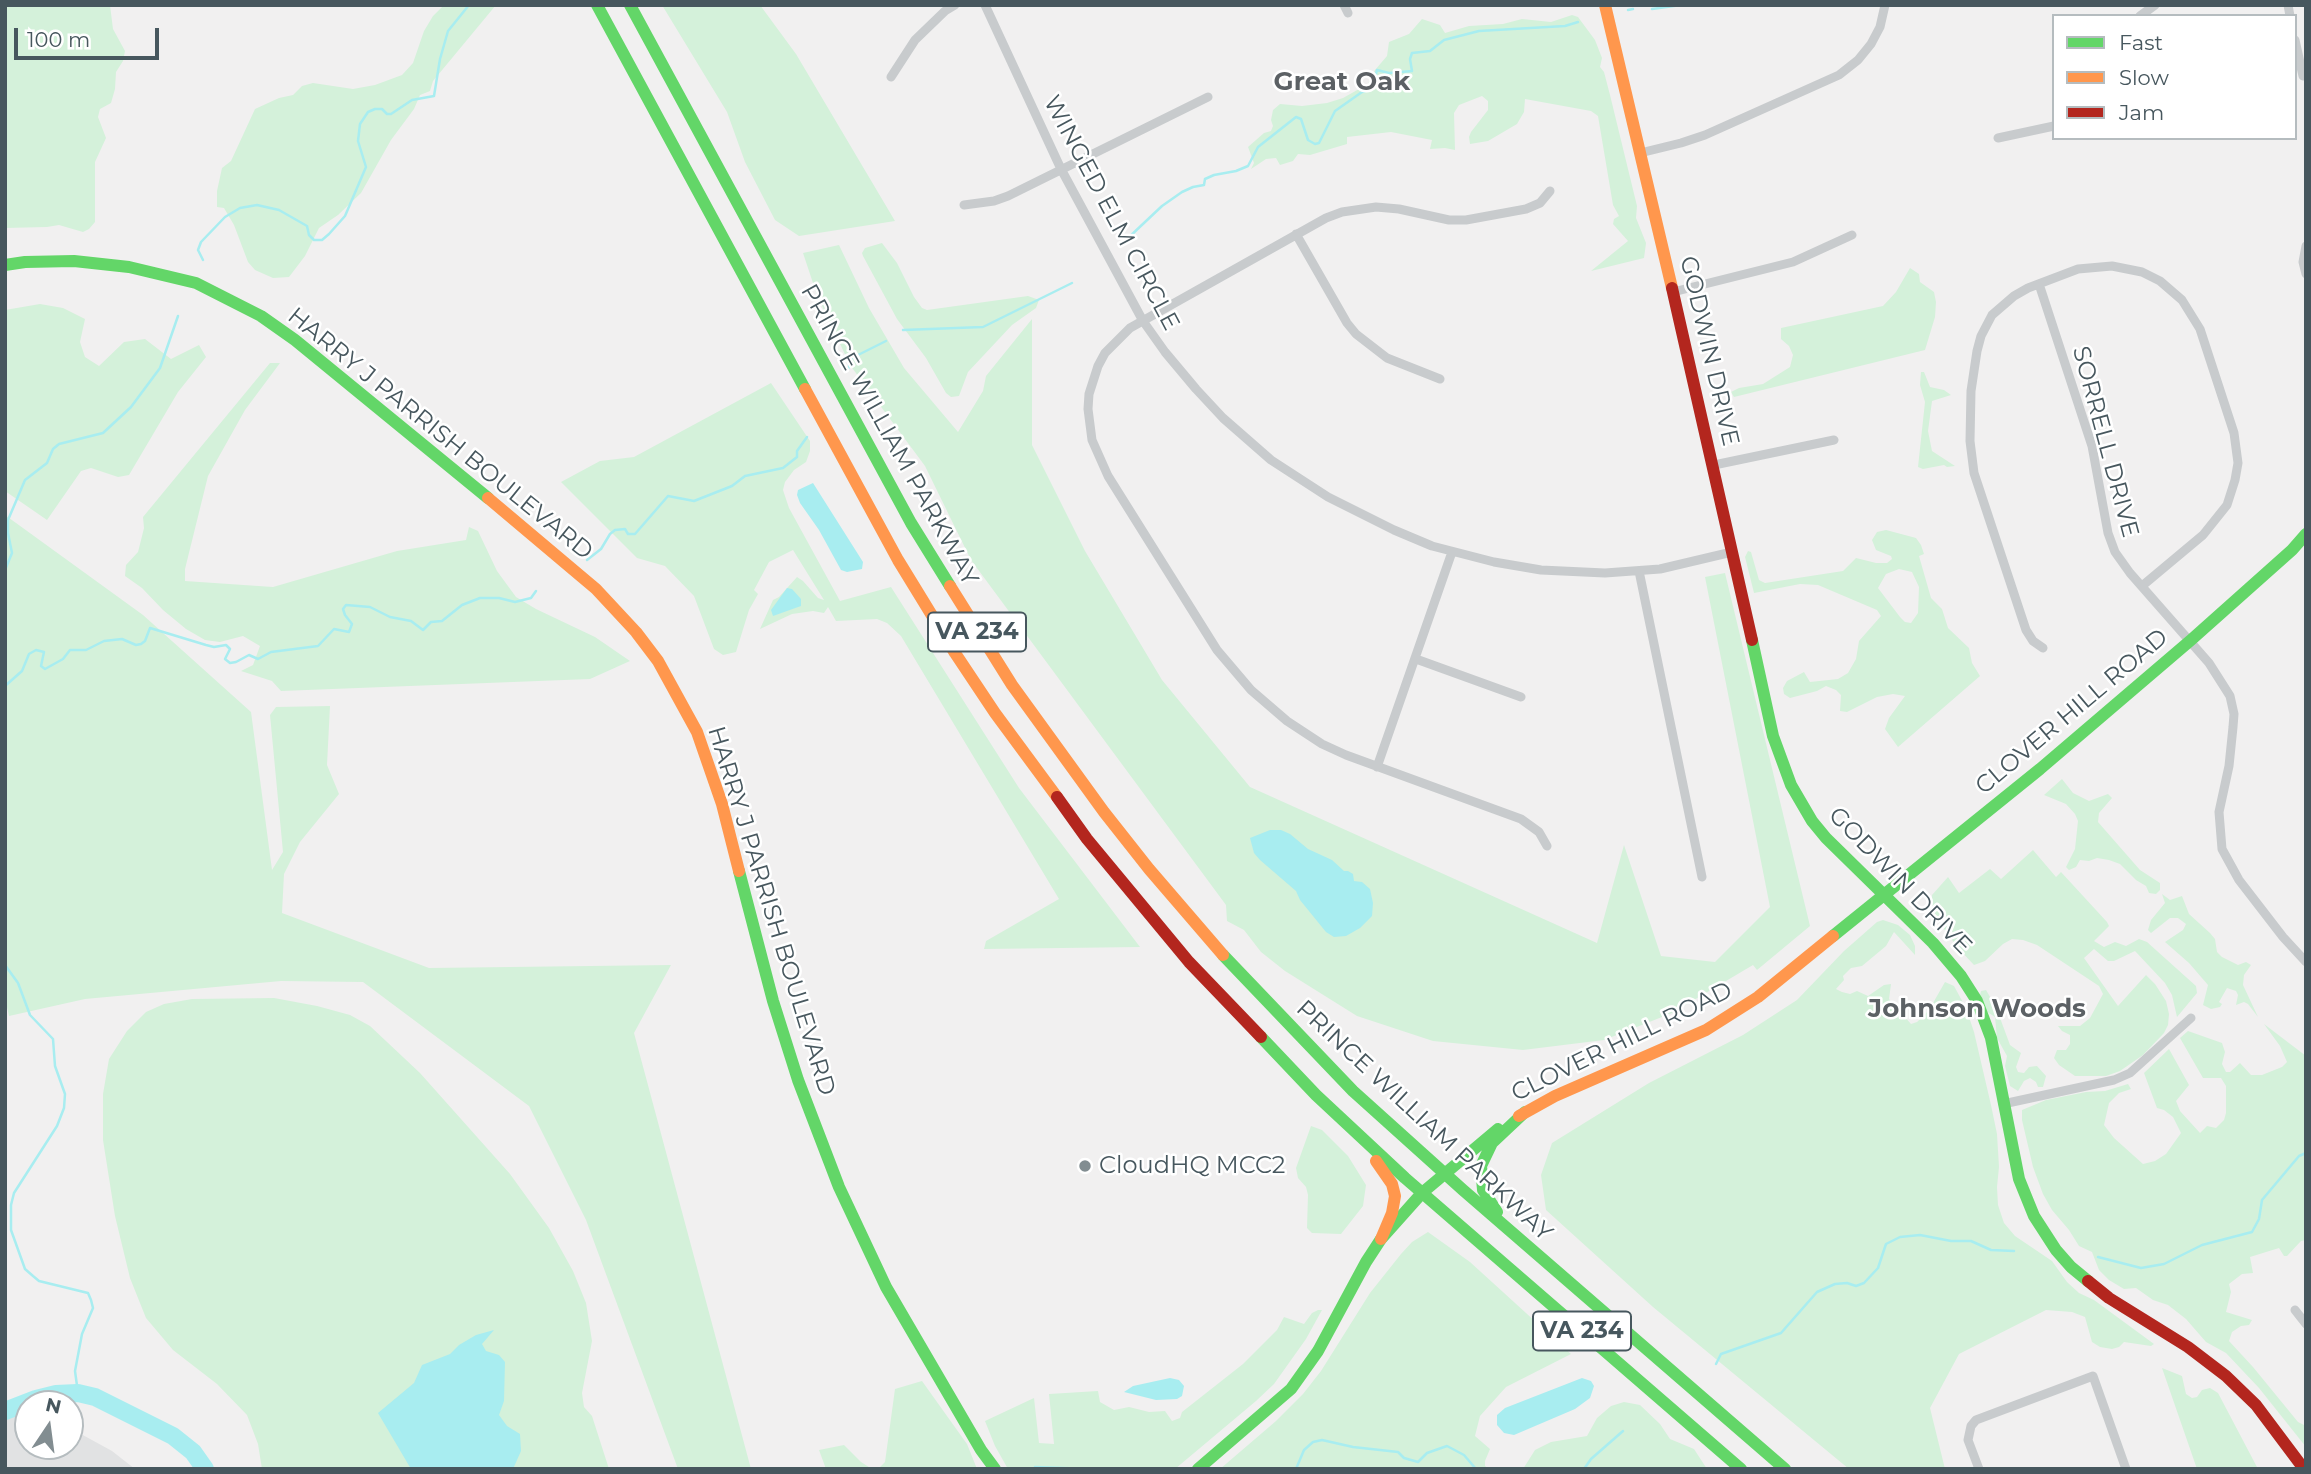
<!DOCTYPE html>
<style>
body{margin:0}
#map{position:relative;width:2311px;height:1474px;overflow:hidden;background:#f1f0f0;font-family:Montserrat,sans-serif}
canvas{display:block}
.frame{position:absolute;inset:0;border:7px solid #47575e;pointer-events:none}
.legend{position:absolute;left:2052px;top:14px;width:245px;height:126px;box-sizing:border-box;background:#fff;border:2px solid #b5bcbf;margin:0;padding:9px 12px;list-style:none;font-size:21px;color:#47575e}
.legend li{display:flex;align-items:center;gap:14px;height:35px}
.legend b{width:35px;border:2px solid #b5bcbf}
.north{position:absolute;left:14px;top:1390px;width:70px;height:70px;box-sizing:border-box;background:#fff;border:2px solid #b5bcbf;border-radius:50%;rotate:13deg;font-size:19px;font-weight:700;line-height:28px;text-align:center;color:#47575e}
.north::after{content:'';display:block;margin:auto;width:24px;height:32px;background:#828d91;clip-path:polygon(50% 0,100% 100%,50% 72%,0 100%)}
.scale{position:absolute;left:14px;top:28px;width:145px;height:32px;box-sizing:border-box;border:4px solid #47575e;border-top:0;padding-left:9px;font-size:21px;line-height:24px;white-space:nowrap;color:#47575e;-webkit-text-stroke:5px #fff;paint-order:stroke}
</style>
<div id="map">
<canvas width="2311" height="1474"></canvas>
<div class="frame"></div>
<ul class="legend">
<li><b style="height:9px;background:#63d668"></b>Fast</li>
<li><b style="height:9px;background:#ff974d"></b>Slow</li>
<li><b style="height:9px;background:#b3261e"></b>Jam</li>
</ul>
<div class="north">N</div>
<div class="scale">100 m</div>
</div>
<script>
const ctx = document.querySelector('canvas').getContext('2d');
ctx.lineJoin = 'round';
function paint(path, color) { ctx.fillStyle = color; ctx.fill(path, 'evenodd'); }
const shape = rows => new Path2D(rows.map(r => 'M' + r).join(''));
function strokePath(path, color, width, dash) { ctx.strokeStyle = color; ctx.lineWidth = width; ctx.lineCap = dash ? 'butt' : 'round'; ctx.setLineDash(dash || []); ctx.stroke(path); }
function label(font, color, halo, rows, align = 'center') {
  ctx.font = font + ' Montserrat,sans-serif'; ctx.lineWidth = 5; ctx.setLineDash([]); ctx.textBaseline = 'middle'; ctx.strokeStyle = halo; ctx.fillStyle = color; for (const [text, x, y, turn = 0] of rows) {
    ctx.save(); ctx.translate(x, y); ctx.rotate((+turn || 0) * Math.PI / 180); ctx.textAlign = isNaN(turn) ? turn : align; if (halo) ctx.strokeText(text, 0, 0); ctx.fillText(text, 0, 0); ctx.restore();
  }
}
paint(shape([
 [5,1402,18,1421,28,1416,28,1446,70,1446,70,1428,112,1451,135,1469,5,1469]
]), '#e1e2e3');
paint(shape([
 [5,5,110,5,113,29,125,51,123,61,116,72,115,89,111,103,100,109,98,117,106,138,95,162,95,222,89,229,83,232,59,225,47,227,5,228],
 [444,5,496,5,433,81,430,91,420,95,414,109,391,140,361,193,338,215,319,228,305,256,289,277,273,278,255,270,248,262,234,225,224,208,217,207,217,191,222,168,231,161,255,109,279,98,293,95,302,86,313,83,353,89,375,85,402,75,413,63,424,31,433,16],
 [662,5,760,5,796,54,895,221,799,236,775,220,745,162,727,112],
 [1572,15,1578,17,1595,40,1602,58,1600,67,1604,72,1610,95,1637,206,1636,218,1646,243,1644,258,1591,271,1628,241,1613,224,1614,219,1619,216,1613,205,1598,116,1591,111,1525,99,1524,112,1517,124,1488,141,1470,144,1469,137,1471,132,1488,110,1488,101,1482,96,1459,105,1454,113,1455,150,1445,148,1430,149,1432,140,1391,132,1347,137,1347,144,1310,155,1298,154,1293,161,1280,165,1276,158,1266,159,1251,169,1254,163,1248,147,1264,133,1271,131,1273,126,1271,120,1273,110,1280,104,1302,106,1327,103,1343,98,1368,84,1375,70,1387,56,1389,42,1409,34,1422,19,1440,25,1445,33,1469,26,1503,24,1522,19,1551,22],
 [882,243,897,263,914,297,922,308,927,310,1028,296,1039,300,1036,308,1012,325,968,372,959,396,951,397,946,393,926,358,897,319,863,256,862,253,865,248],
 [839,245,869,308,904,368,958,432,983,391,986,376,1032,319,1032,445,1085,551,1162,680,1250,787,1597,943,1624,845,1661,956,1715,962,1770,907,1705,577,1725,573,1810,926,1757,970,1753,965,1672,1013,1604,1040,1523,1050,1433,1041,1357,1016,1285,971,1261,952,1244,930,1227,921,1226,905,971,560,925,466,850,365,817,295,803,253],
 [1910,268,1919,274,1920,282,1934,292,1936,302,1935,317,1925,350,1734,397,1731,392,1739,388,1763,384,1790,367,1793,355,1789,346,1781,339,1781,328,1883,306,1896,292],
 [40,304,63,308,85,319,80,342,85,357,99,366,124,342,145,339,171,359,199,345,206,357,178,392,129,475,118,477,91,468,81,471,47,520,5,491,5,310],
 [270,363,280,363,245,410,208,476,185,569,185,581,273,587,397,551,466,540,469,527,478,531,497,571,516,597,536,609,595,637,630,661,590,679,281,691,272,681,241,671,253,665,260,646,243,636,220,642,205,640,186,629,163,610,142,588,125,576,126,565,138,552,144,528,143,517],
 [1921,372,1924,372,1930,387,1944,390,1951,395,1932,401,1928,431,1932,451,1955,466,1947,467,1944,465,1923,469,1918,467,1925,402,1920,385],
 [771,383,810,441,810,451,806,462,794,470,785,482,783,490,789,508,840,601,891,587,1019,788,1140,947,984,949,986,941,1059,899,901,636,887,623,877,619,836,621,828,607,824,613,813,611,792,614,760,629,773,600,779,597,797,577,803,581,818,598,824,600,793,550,769,562,754,590,758,594,749,610,736,652,723,655,714,649,694,596,665,566,637,558,561,482,600,461,634,457],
 [5,515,143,615,251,712,272,870,283,852,270,715,276,707,330,706,327,765,339,794,300,842,284,874,282,913,429,968,671,965,634,1033,751,1469,678,1469,586,1220,529,1106,363,982,281,981,85,999,9,1016,5,998],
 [1886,530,1916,538,1921,545,1924,554,1919,556,1931,598,1942,609,1948,628,1969,648,1972,663,1980,676,1898,747,1885,729,1889,718,1905,696,1893,694,1877,697,1847,712,1840,711,1841,695,1836,690,1826,686,1817,691,1790,698,1784,694,1783,688,1787,681,1804,672,1810,682,1838,679,1848,673,1856,659,1859,641,1881,616,1877,610,1818,585,1800,584,1754,593,1745,557,1748,551,1751,552,1759,580,1765,583,1843,571,1856,558,1876,563,1887,563,1892,559,1891,556,1876,550,1872,540,1877,532],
 [1899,569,1912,572,1919,587,1918,613,1911,623,1905,622,1900,617,1878,588,1886,574],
 [2062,779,2073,793,2089,801,2108,794,2112,798,2099,813,2098,822,2140,870,2160,883,2160,890,2156,894,2149,893,2146,886,2136,880,2120,864,2109,860,2097,858,2089,861,2080,860,2076,867,2069,870,2066,867,2075,849,2078,821,2075,814,2066,804,2044,795],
 [2033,850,2056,877,2061,872,2107,922,2109,926,2094,941,2104,947,2115,942,2126,946,2139,939,2147,942,2196,986,2197,993,2177,1017,2172,995,2165,983,2135,951,2114,961,2108,961,2094,949,2084,958,2118,1006,2146,975,2155,984,2166,1001,2169,1014,2168,1025,2164,1033,2143,1055,2120,1071,2106,1076,2075,1076,2059,1065,2054,1058,2057,1050,2066,1050,2070,1044,2070,1035,2062,1031,2058,1026,2080,1026,2090,1018,2103,994,2099,986,2037,945,2023,940,2012,939,2003,944,1985,961,1974,965,1958,948,1939,922,1932,908,1932,895,1948,877,1959,893,1990,869,2001,879],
 [2162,894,2170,900,2182,896,2189,914,2210,933,2215,939,2217,952,2222,957,2238,965,2246,962,2251,965,2244,975,2243,985,2258,1017,2248,1004,2244,1002,2236,1005,2238,995,2236,991,2227,988,2219,1002,2222,1004,2220,1007,2211,1009,2203,1005,2208,985,2189,963,2165,942,2183,930,2186,924,2178,918,2170,918,2151,933,2148,930,2151,920,2165,903],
 [1883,920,1898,925,1910,935,1915,946,1915,955,1894,932,1886,946,1862,966,1851,968,1843,976,1844,980,1836,989,1842,992,1850,994,1857,991,1868,996,1884,985,1891,984,1889,999,1911,1024,1917,1022,1929,1010,1945,982,1954,986,1966,1008,1974,1032,1991,1105,1997,1134,1999,1167,1997,1187,1998,1205,2004,1223,2015,1236,2052,1261,2067,1282,2079,1293,2094,1300,2154,1344,2151,1346,2124,1342,2119,1347,2112,1349,2100,1347,2092,1342,2085,1317,2072,1312,2046,1310,1959,1354,1930,1408,1945,1469,1849,1469,1653,1307,1546,1210,1541,1175,1552,1143,1649,1083,1743,1035,1797,1000,1844,951,1877,922],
 [1986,990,1996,1007,2010,1045,2021,1053,2016,1067,2018,1072,2024,1073,2029,1067,2037,1066,2046,1076,2043,1087,2038,1087,2036,1082,2030,1078,2024,1081,2018,1091,2010,1086,2005,1066,2007,1056,1997,1038,1995,1017,1986,1011,1980,995,1981,991],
 [274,998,317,1006,350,1015,370,1026,420,1073,510,1174,549,1228,573,1271,586,1303,592,1341,582,1393,584,1407,592,1416,609,1469,262,1469,258,1444,247,1415,217,1384,173,1350,146,1318,130,1278,115,1216,103,1140,103,1094,109,1059,127,1031,146,1012,164,1004,192,999],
 [2264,1024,2306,1056,2306,1240,2301,1241,2287,1256,2284,1256,2279,1248,2250,1257,2253,1273,2242,1274,2229,1284,2231,1292,2226,1312,2252,1320,2249,1325,2241,1326,2232,1332,2229,1341,2253,1367,2298,1422,2306,1426,2306,1447,2259,1388,2226,1353,2206,1342,2186,1319,2168,1305,2153,1300,2136,1288,2124,1289,2109,1280,2099,1270,2092,1252,2079,1246,2069,1230,2052,1210,2043,1194,2033,1167,2022,1120,2022,1110,2046,1100,2086,1092,2105,1091,2128,1084,2131,1089,2119,1093,2109,1103,2104,1125,2114,1138,2143,1164,2155,1161,2166,1154,2181,1133,2173,1117,2164,1110,2157,1108,2144,1073,2169,1049,2189,1085,2176,1101,2180,1111,2200,1133,2207,1126,2216,1128,2224,1120,2226,1113,2226,1086,2221,1078,2203,1078,2180,1038,2188,1031,2222,1043,2225,1052,2222,1064,2226,1072,2230,1072,2240,1063,2251,1075,2262,1075,2282,1067,2287,1062,2280,1046],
 [1311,1126,1322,1130,1348,1156,1366,1185,1363,1206,1341,1234,1312,1233,1307,1228,1308,1195,1306,1187,1298,1178,1296,1168],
 [1428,1232,1470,1262,1571,1354,1506,1387,1480,1416,1475,1436,1490,1449,1485,1461,1485,1466,1489,1469,1220,1469,1276,1421,1303,1394,1321,1371,1370,1293,1401,1254,1412,1242],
 [1318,1310,1322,1310,1306,1339,1274,1384,1256,1401,1175,1469,1008,1469,995,1446,985,1421,1034,1398,1039,1443,1054,1444,1049,1394,1098,1391,1100,1402,1114,1410,1129,1407,1149,1412,1165,1411,1172,1421,1180,1418,1182,1412,1243,1364,1277,1330,1284,1317,1304,1324,1312,1313],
 [2162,1368,2182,1376,2186,1394,2192,1398,2197,1397,2202,1390,2210,1388,2218,1393,2258,1469,2197,1469],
 [922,1381,967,1444,977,1469,878,1469,885,1462,895,1389],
 [1624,1402,1640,1405,1660,1424,1670,1439,1694,1449,1707,1469,1523,1469,1535,1450,1551,1442,1587,1436,1597,1418,1611,1406],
 [844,1445,861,1462,872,1469,826,1469,819,1450]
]), '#d4f1da');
paint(shape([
 [813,483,863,562,862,569,847,572,841,570,819,530,800,503,797,495,798,490],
 [787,588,792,589,801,599,801,606,773,616,771,610],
 [1270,830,1281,830,1290,834,1308,849,1332,860,1344,871,1348,871,1353,874,1354,881,1362,882,1370,889,1373,903,1372,916,1360,928,1346,936,1334,937,1326,932,1300,900,1296,891,1260,860,1254,853,1250,838],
 [494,1330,482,1344,486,1351,499,1355,505,1362,504,1401,499,1415,507,1426,520,1434,521,1451,513,1469,411,1469,378,1413,414,1383,422,1365,450,1354,459,1345,476,1335],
 [1170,1378,1179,1380,1184,1386,1182,1396,1177,1399,1156,1400,1124,1392,1133,1386],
 [1582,1378,1591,1381,1594,1386,1590,1398,1575,1409,1514,1435,1504,1433,1497,1425,1497,1415,1505,1408]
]), '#a8edf0');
strokePath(shape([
 [1652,9,1681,5],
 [1628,10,1633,9],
 [1127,239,1162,206,1182,192,1193,187,1204,185,1205,179,1214,175,1236,171,1248,166,1258,147,1296,117,1301,119,1308,140,1315,144,1319,143,1335,111,1362,92,1372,89,1377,70,1389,73,1412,71,1410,59,1412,53,1430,51,1444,40,1479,31,1565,26,1578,22],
 [203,260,198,250,201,242,225,217,240,208,257,205,279,210,307,226,309,235,314,240,322,240,329,234,345,216,366,167,358,141,360,124,368,112,375,109,382,109,387,114,391,114,412,100,434,96,440,59,448,31,469,5],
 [903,330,983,327,1072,283],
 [848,369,852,358,886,341],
 [587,560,601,549,610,534,615,530,625,529,628,534,635,534,668,496,694,501,732,486,745,476,783,468,797,457,797,451,807,437],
 [5,570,12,553,8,533,8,520,25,480,47,463,53,449,59,444,103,433,131,407,160,368,178,316],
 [5,686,22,671,29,654,36,650,44,652,41,666,45,669,63,659,70,650,86,650,104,641,122,639,136,645,141,644,145,641,150,628,206,645,214,647,226,645,230,649,225,659,230,663,236,662,249,655,258,659,271,652,318,646,334,629,349,632,352,624,345,615,343,609,346,605,370,607,390,617,411,621,423,630,431,622,442,621,462,605,480,598,499,598,515,602,531,598,536,591],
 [5,965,18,983,30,1015,53,1039,55,1066,65,1094,64,1108,57,1126,14,1193,11,1205,11,1230,25,1269,33,1276,39,1281,88,1293,91,1300,93,1308,82,1334,75,1371,78,1393],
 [2098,1257,2141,1268,2164,1264,2202,1245,2252,1232,2259,1219,2262,1200,2299,1156,2306,1153],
 [1716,1364,1721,1354,1781,1333,1817,1292,1835,1284,1847,1283,1856,1286,1864,1283,1878,1268,1886,1244,1900,1237,1920,1235,1951,1241,1971,1241,1991,1250,2014,1251],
 [1035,1467,1090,1469],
 [1296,1469,1304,1450,1313,1442,1322,1440,1353,1447,1398,1452,1404,1458,1418,1462,1427,1453,1447,1446,1464,1455,1476,1469],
 [1584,1469,1591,1459,1623,1431]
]), '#a8edf0', 2.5);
strokePath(shape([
 [5,1411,36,1399,56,1394,78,1393,95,1397,173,1436,193,1452,205,1469]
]), '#a8edf0', 18);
strokePath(shape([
 [985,5,1061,169,1143,321,1165,352,1196,389,1223,418,1271,460,1328,497,1394,530,1432,546,1494,562,1541,570,1605,573,1660,569,1732,552],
 [1344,5,1348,13],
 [2288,5,2290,16],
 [2140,16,2155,5],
 [2295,40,2303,76],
 [891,77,915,40,945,11,955,5],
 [1998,138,2054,126],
 [1640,153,1681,143,1705,135,1839,75,1858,60,1871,44,1880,27,1885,5],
 [964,205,994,201,1008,196,1208,97],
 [1296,234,1347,323,1356,334,1387,358,1440,379],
 [2306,246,2303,262,2306,274],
 [2039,284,2092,446,2108,533,2115,552,2130,573,2209,663,2230,696,2234,714,2233,727,2229,766,2219,812,2222,849,2239,880,2283,937,2306,962],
 [1673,292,1793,262,1852,235],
 [1714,465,1834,440],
 [1639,571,1702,877],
 [2043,648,2033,641,2026,630,1974,473,1970,441,1971,391,1977,351,1981,336,1992,315,2014,296,2028,288,2078,269,2112,266,2142,272,2160,281,2182,300,2200,329,2234,433,2238,463,2235,480,2227,505,2203,535,2142,586],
 [1416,659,1521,697],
 [1377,767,1452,552],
 [1547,846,1539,832,1521,819,1346,755,1322,744,1287,721,1251,690,1217,650,1108,476,1092,440,1088,409,1089,394,1098,366,1105,353,1130,328,1326,218,1342,212,1376,207,1399,209,1449,220,1466,220,1526,209,1540,203,1550,191],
 [2003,1104,2114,1080,2130,1073,2191,1018],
 [2295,1310,2306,1324],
 [1979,1469,1968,1440,1971,1426,1976,1420,2093,1376,2126,1469]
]), '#c8cbcd', 9);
strokePath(shape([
 [597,5,805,389],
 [630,5,911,523,950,586],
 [5,265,25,262,74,261,129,267,196,283,261,316,295,340,488,498],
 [1752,640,1773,736,1791,785,1812,821,1826,838,1933,943,1961,976,1977,1001,1991,1038,2019,1179,2034,1216,2056,1250,2071,1267,2088,1281],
 [739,871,773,1001,798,1080,839,1187,886,1287,981,1450,995,1469],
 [1833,936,2040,769,2191,640,2292,550,2306,534],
 [1223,955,1353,1091,1463,1190,1785,1469],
 [1261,1037,1316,1095,1405,1178,1741,1469],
 [1497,1212,1483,1190,1481,1166,1492,1143,1525,1112],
 [1198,1469,1291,1389,1318,1351,1366,1262,1381,1239,1422,1193,1498,1129]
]), '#63d668', 12);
strokePath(shape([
 [1605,5,1672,288],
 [805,389,898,560,955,653,995,713,1057,797],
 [488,498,596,589,636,632,658,661,697,732,722,804,739,871],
 [950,586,1012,685,1104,812,1149,869,1223,955],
 [1519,1116,1555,1096,1706,1030,1758,997,1833,936],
 [1376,1161,1392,1184,1395,1196,1392,1213,1381,1239]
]), '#ff974d', 12);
strokePath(shape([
 [1672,288,1752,640],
 [1057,797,1087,839,1189,962,1261,1037],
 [2088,1281,2109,1298,2188,1347,2226,1376,2256,1405,2304,1469]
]), '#b3261e', 12);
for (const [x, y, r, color] of [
 [1085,1166,7,"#828d91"]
]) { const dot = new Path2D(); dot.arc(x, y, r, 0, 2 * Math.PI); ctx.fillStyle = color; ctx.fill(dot); strokePath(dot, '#fff', 2.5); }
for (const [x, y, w] of [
 [977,632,98],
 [1582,1331,98]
]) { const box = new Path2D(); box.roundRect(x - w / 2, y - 19.5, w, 39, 5); ctx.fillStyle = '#fff'; ctx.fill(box); strokePath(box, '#47575e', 2); }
label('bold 23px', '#47575e', null, [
 ["VA 234",977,632],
 ["VA 234",1582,1331]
]);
label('24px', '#47575e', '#fff', [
 ["WINGED ELM CIRCLE",1111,213,62],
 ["GODWIN DRIVE",1709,351,77],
 ["HARRY J PARRISH BOULEVARD",440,434,39],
 ["PRINCE WILLIAM PARKWAY",889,435,61],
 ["SORRELL DRIVE",2105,442,75],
 ["CLOVER HILL ROAD",2072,712,-40],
 ["GODWIN DRIVE",1900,881,46],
 ["HARRY J PARRISH BOULEVARD",771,911,73],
 ["CLOVER HILL ROAD",1622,1042,-26],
 ["PRINCE WILLIAM PARKWAY",1424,1121,43]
]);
label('24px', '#47575e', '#fff', [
 ["CloudHQ MCC2",1099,1166]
], 'left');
label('bold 26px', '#5c6165', '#fff', [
 ["Great Oak",1342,82],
 ["Johnson Woods",1977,1009]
]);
</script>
